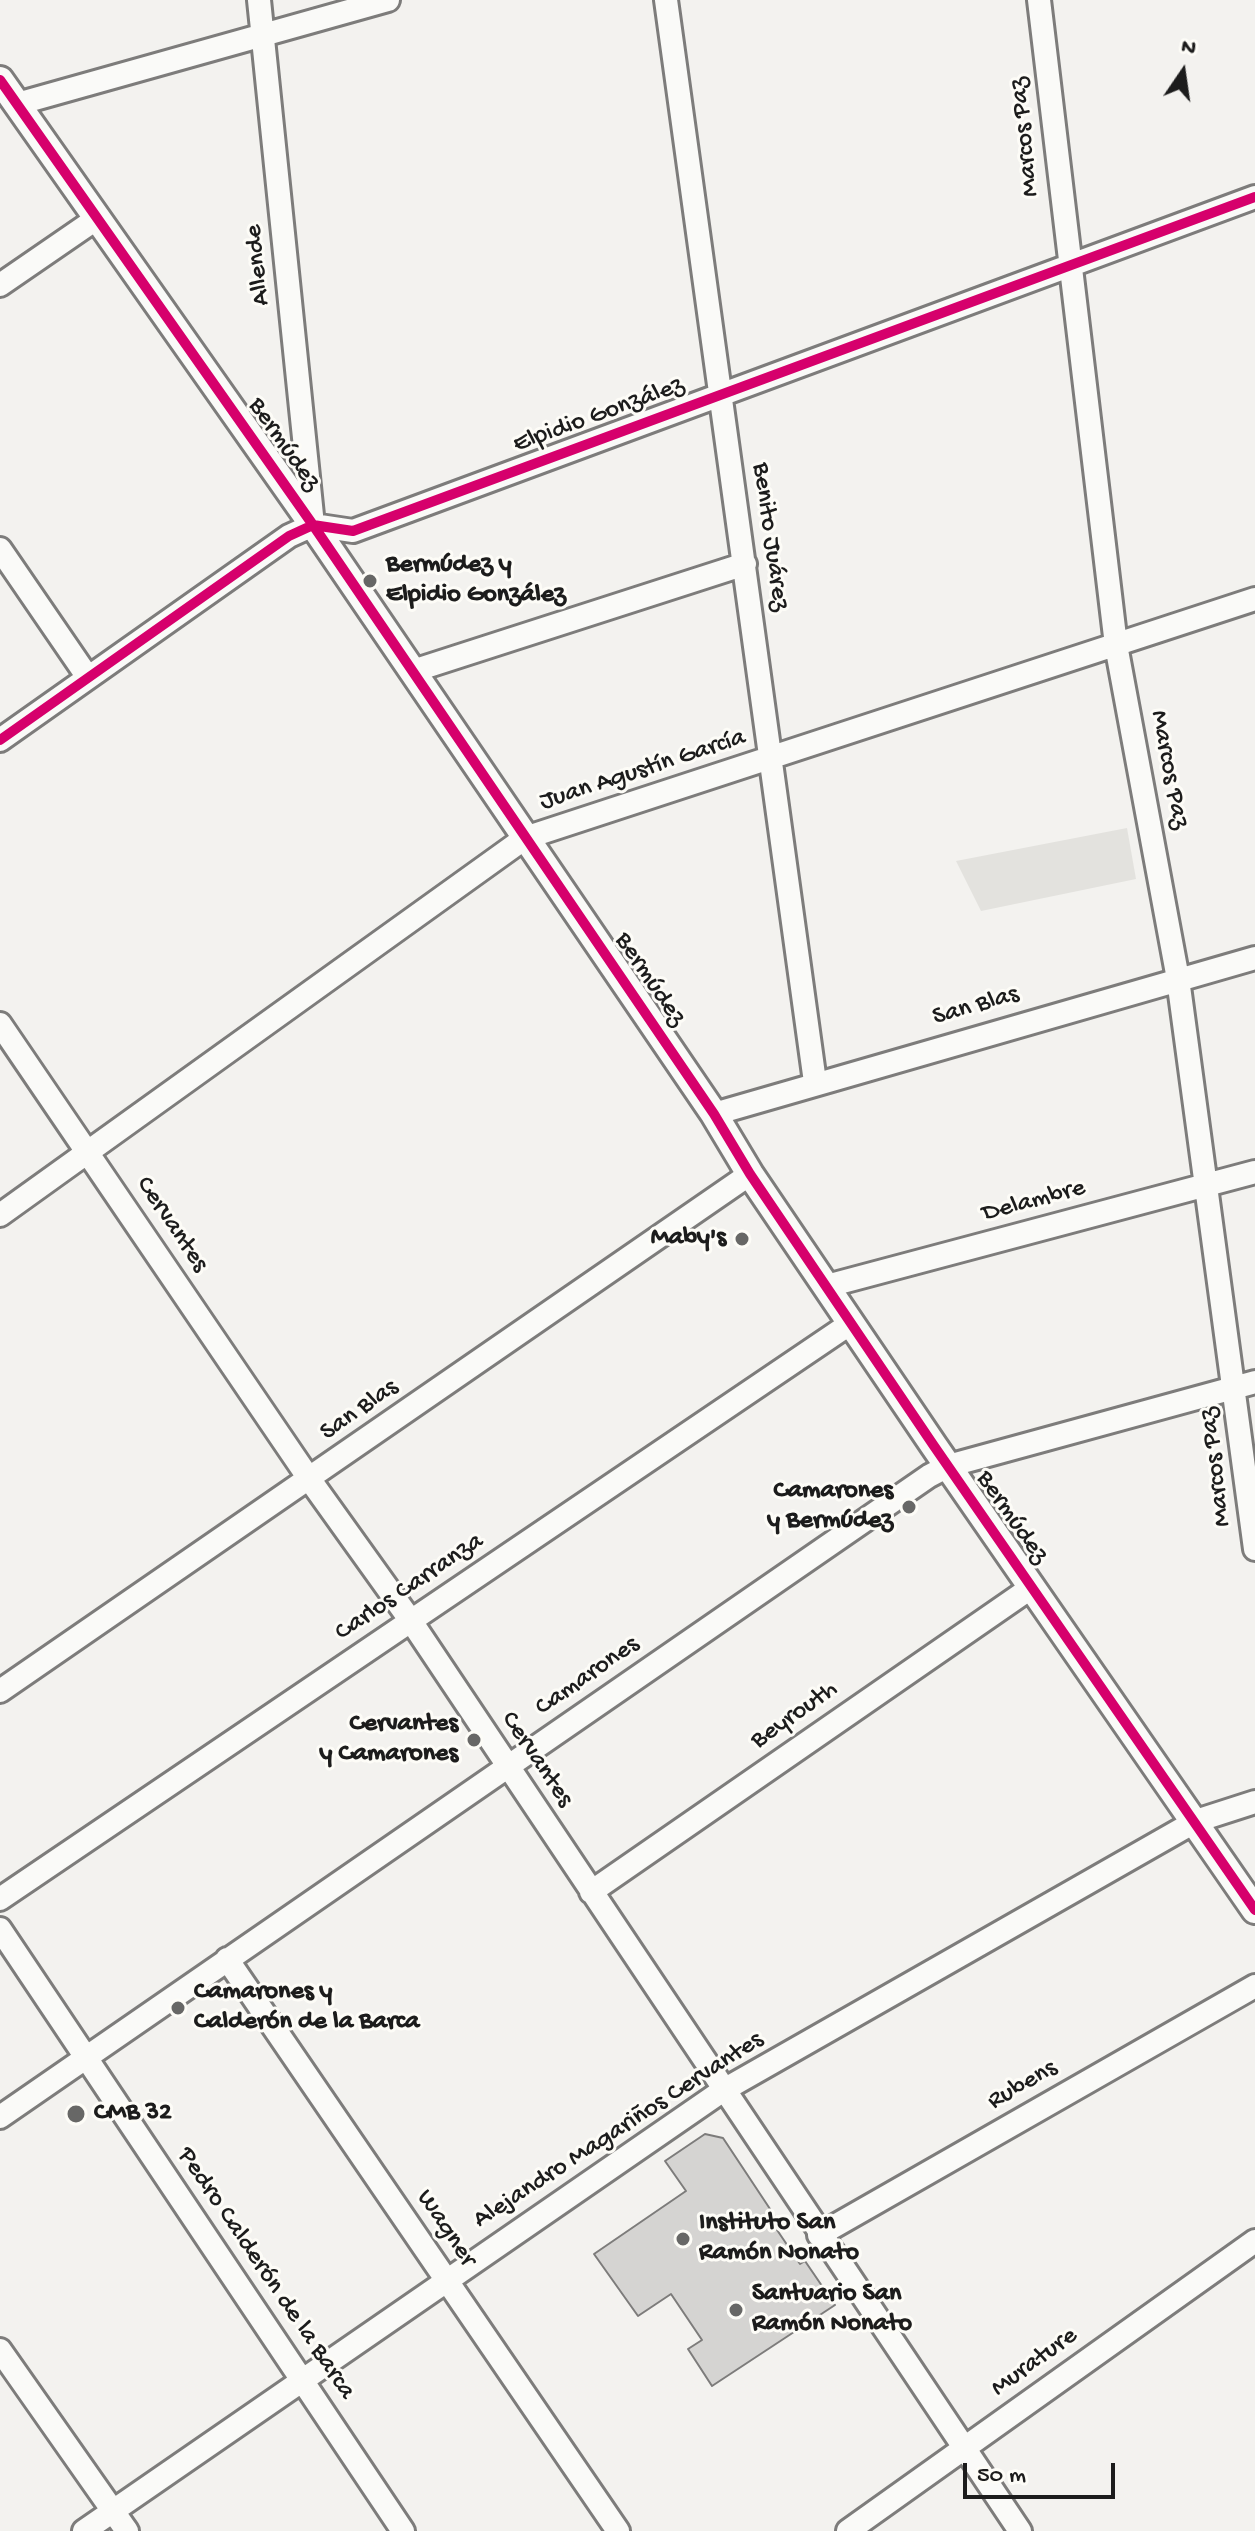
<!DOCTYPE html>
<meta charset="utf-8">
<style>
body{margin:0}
#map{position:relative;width:1255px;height:2531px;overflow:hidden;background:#f3f2ef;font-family:"Gochi Hand",sans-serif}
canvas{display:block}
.north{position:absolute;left:1143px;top:32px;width:80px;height:80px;-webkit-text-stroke:6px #fdfcf7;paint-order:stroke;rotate:13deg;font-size:22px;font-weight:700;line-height:32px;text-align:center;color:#1c1c1c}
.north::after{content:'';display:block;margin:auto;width:28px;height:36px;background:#1c1c1c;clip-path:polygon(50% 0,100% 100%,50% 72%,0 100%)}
.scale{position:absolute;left:963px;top:2463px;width:152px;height:36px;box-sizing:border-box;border:4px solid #1c1c1c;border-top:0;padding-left:10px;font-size:24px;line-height:28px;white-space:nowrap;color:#1c1c1c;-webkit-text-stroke:6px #fdfcf7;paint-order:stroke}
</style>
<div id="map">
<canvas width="1255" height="2531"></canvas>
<div class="north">N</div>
<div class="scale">50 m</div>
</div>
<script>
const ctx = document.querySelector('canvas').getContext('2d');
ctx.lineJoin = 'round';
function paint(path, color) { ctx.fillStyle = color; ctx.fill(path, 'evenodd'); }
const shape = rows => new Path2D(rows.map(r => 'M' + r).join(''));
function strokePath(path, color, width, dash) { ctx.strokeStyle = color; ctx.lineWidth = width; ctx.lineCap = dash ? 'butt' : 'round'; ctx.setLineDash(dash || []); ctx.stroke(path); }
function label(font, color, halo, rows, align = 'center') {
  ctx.font = font + ' "Gochi Hand",sans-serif'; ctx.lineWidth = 6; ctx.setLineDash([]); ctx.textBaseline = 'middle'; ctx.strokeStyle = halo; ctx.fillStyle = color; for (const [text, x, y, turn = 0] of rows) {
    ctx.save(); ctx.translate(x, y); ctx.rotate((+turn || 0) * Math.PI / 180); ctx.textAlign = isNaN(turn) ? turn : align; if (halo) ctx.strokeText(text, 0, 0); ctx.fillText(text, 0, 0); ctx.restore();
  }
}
paint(shape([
 [1127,828,1136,879,981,911,956,861]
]), '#e3e2de');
const building = shape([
 [705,2134,723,2138,778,2221,773,2224,800,2264,805,2261,835,2305,712,2386,688,2349,702,2340,671,2294,638,2316,594,2254,686,2191,665,2161,705,2134]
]);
paint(building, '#d5d4d2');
strokePath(building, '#7d7c7b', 2);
const minor = shape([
 [259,0,313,525],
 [666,0,815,1082],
 [1039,0,1116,645,1178,979,1255,1549],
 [17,104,388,0],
 [0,285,96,219],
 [0,549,87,676],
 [413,671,745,564],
 [0,740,289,536,313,525,353,531,1255,197],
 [0,1024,310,1480,411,1621,1020,2531],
 [714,1114,1255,958],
 [0,1215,525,838,1255,599],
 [827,1286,1255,1172],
 [0,1691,750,1174],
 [591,1892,1032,1587],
 [0,1899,851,1323],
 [0,1929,403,2531],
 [227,1959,618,2531],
 [0,2117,929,1476,948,1466,1255,1382],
 [819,2235,1255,1986],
 [0,2350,127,2531],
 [84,2531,722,2091,1196,1821,1255,1802],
 [848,2531,1255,2241]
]);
const tertiary = shape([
 [0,80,313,525,714,1114,750,1174,934,1446,1255,1910]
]);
strokePath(minor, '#7d7c7b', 28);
strokePath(tertiary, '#7d7c7b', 32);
strokePath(minor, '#fafaf8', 22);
strokePath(tertiary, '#fafaf8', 26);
strokePath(shape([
 [0,80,313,525,714,1114,750,1174,934,1446,1255,1910],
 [0,740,289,536,313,525,353,531,1255,197]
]), '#d6006c', 10);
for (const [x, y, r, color] of [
 [370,581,8,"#676766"],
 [742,1239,8,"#676766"],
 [909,1507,8,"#676766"],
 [474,1740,8,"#676766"],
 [178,2008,8,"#676766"],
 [76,2114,10,"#676766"],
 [683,2239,8,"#676766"],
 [736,2310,8,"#676766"]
]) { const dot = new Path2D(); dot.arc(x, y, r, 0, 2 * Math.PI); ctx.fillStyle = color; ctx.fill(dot); strokePath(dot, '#fdfcf7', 3); }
label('26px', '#1c1c1c', '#fdfcf7', [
 ["Marcos Paz",1026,137,-96],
 ["Allende",259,265,-96],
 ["Elpidio González",599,416,-20],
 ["Bermúdez",283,445,55],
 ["Benito Juárez",769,537,82],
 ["Marcos Paz",1168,770,79],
 ["Juan Agustín García",643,771,-18],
 ["Bermúdez",649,980,56],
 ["San Blas",976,1007,-16],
 ["Delambre",1034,1202,-15],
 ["Cervantes",171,1225,56],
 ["San Blas",360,1411,-35],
 ["Marcos Paz",1217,1467,-97],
 ["Bermúdez",1011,1518,55],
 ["Carlos Carranza",410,1588,-34],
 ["Camarones",588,1677,-35],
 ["Beyrouth",795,1716,-35],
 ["Cervantes",536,1760,56],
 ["Rubens",1023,2086,-30],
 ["Alejandro Magariños Cervantes",619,2131,-33],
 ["Wagner",445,2229,56],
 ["Pedro Calderón de la Barca",265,2274,56],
 ["Murature",1035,2363,-36]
]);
label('bold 26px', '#1c1c1c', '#fdfcf7', [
 ["Bermúdez y",386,566],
 ["Elpidio González",386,596],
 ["Maby's",726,1239,"right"],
 ["Camarones",893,1492,"right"],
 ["y Bermúdez",893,1522,"right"],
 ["Cervantes",458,1725,"right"],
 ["y Camarones",458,1755,"right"],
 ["Camarones y",194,1993],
 ["Calderón de la Barca",194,2023],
 ["CMB 32",94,2114],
 ["Instituto San",699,2224],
 ["Ramón Nonato",699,2254],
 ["Santuario San",752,2295],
 ["Ramón Nonato",752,2325]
], 'left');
</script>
